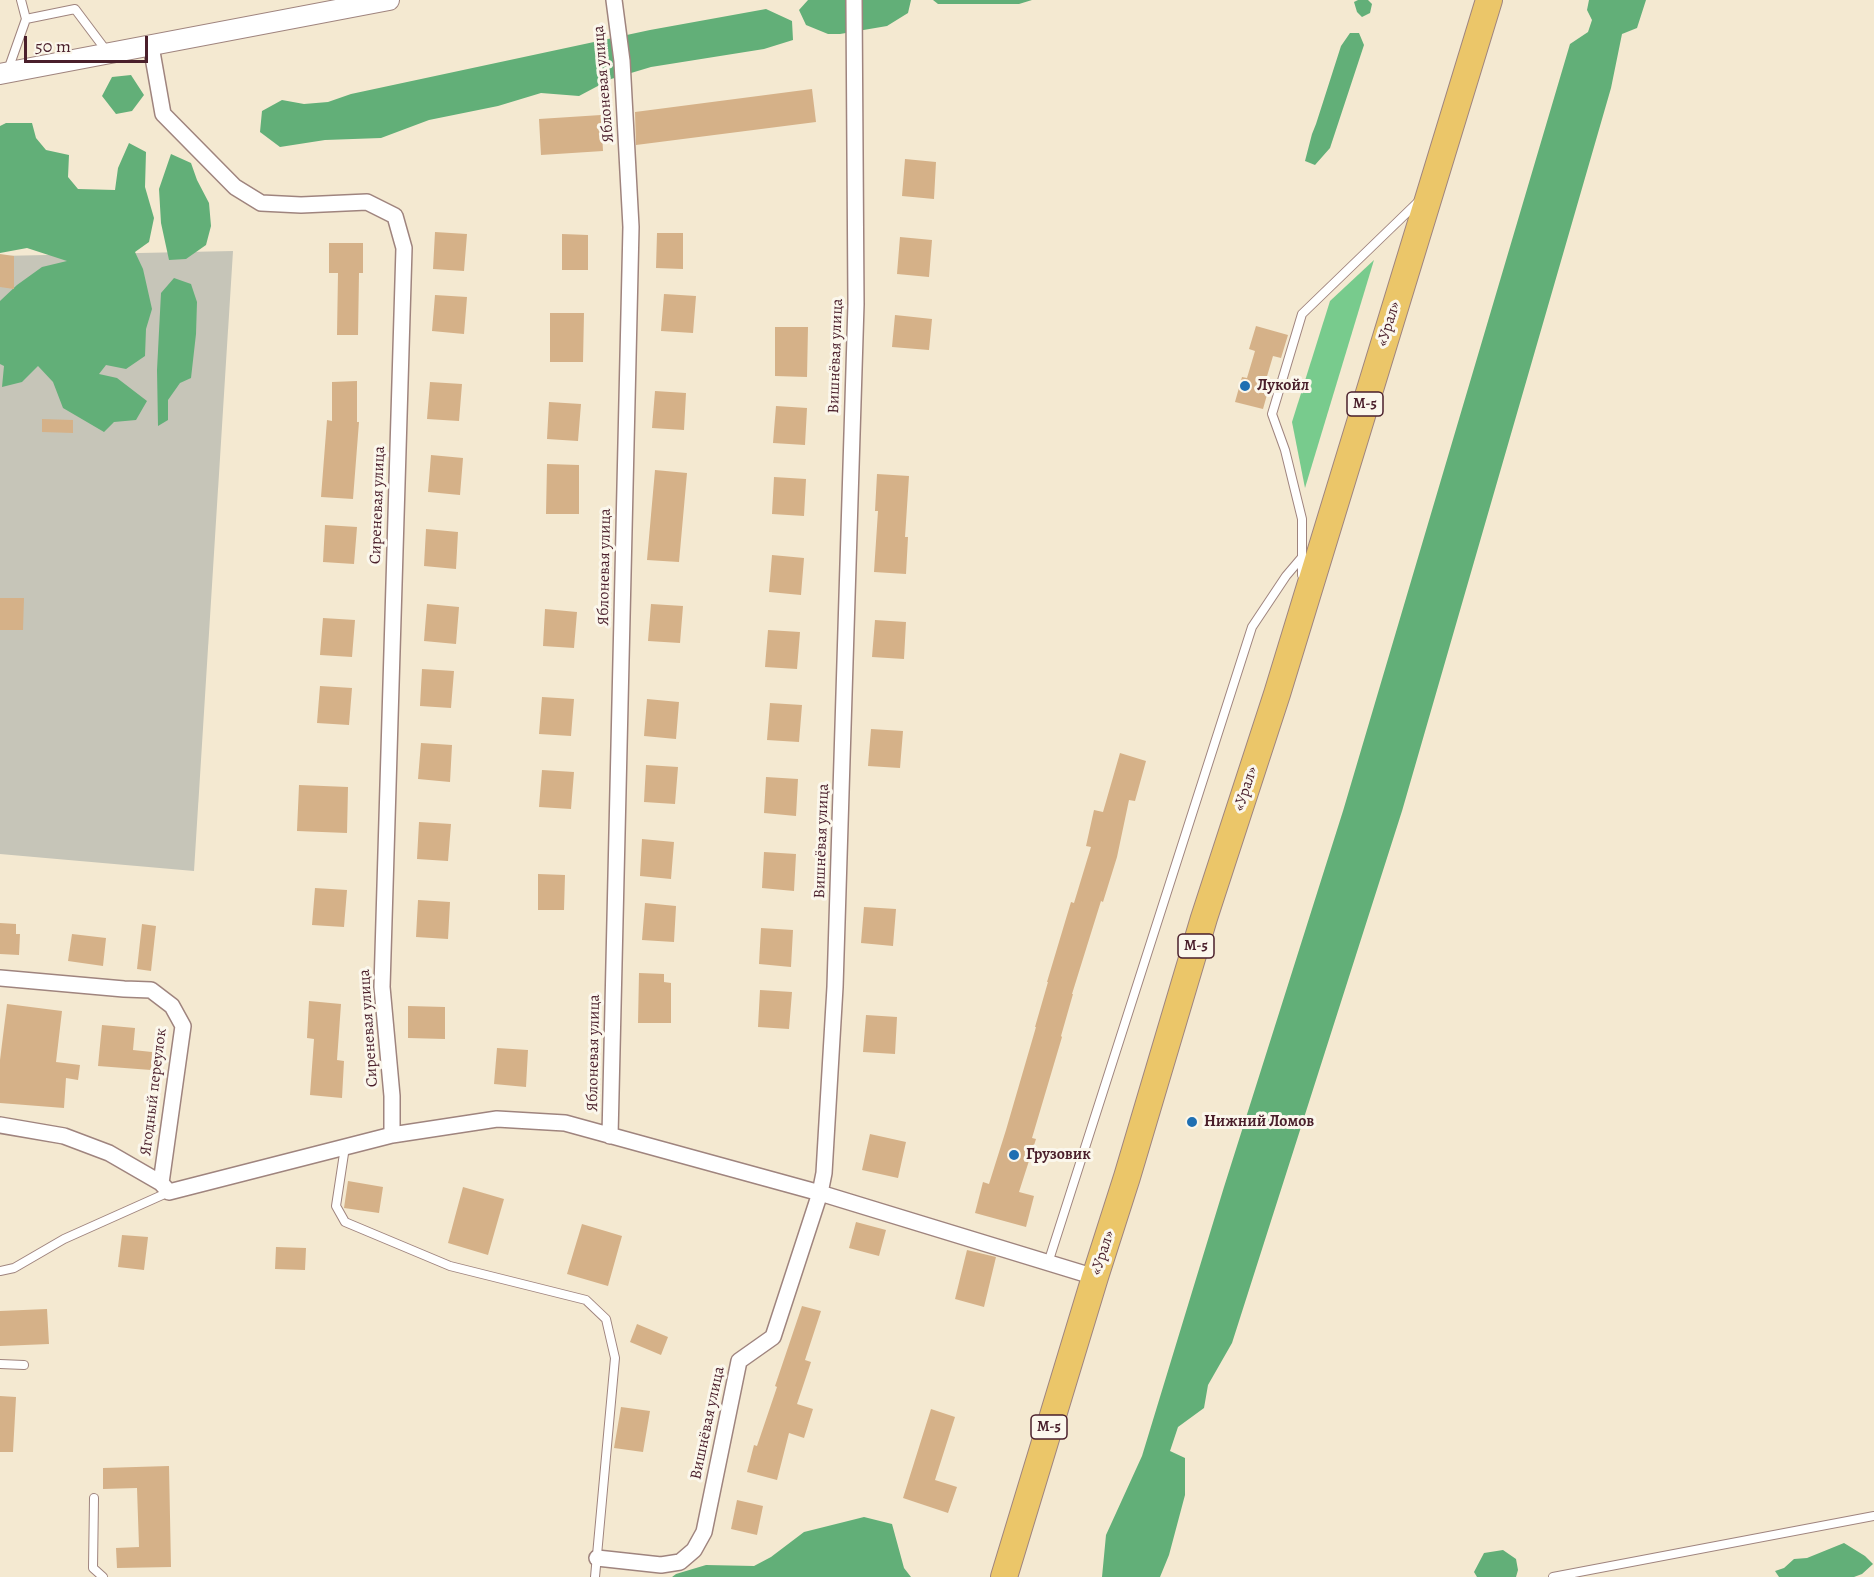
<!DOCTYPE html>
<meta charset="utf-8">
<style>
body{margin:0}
#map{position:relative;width:1874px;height:1577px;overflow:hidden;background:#f4e9d1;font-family:Alegreya,serif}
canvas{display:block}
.scale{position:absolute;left:24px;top:36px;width:124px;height:27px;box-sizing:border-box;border:3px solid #4a1f2b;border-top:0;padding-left:8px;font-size:18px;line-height:21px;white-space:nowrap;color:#4a1f2b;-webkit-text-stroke:4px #fbf7ec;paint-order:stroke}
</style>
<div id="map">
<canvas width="1874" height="1577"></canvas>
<div class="scale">50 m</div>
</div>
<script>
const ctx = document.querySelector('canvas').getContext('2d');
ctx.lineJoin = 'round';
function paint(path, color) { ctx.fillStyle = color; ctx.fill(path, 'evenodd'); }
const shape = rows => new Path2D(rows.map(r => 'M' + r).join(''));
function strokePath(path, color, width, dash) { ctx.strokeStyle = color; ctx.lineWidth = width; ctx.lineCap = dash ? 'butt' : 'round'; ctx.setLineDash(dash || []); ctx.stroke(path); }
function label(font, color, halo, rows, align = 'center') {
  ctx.font = font + ' Alegreya,serif'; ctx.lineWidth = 6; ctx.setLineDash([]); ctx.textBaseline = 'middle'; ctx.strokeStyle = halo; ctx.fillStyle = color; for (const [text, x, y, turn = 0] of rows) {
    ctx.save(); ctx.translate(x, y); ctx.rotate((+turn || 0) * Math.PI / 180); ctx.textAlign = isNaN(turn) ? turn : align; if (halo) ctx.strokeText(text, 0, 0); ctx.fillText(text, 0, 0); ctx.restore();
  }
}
paint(shape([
 [233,251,194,871,0,854,0,256]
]), '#c6c5b8');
paint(shape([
 [1374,260,1305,488,1292,422,1330,301]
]), '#78cb8d');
paint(shape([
 [808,0,911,0,908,13,887,26,840,34,828,34,806,25,799,10],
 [933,0,1032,0,1019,4,938,4],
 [1358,0,1368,0,1372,4,1370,13,1362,17,1357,12,1354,2],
 [1589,0,1646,0,1637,28,1622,34,1611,88,1402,811,1232,1343,1208,1385,1204,1408,1178,1427,1170,1451,1185,1458,1185,1495,1169,1555,1160,1577,1102,1577,1106,1535,1142,1456,1224,1187,1343,811,1570,44,1588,32,1592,20,1587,10],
 [766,9,792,21,793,40,764,49,651,67,611,79,579,96,541,93,498,106,429,120,381,138,325,140,280,147,260,132,262,111,282,100,304,104,328,102,351,94,650,30],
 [1350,33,1359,33,1364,45,1330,148,1315,165,1305,161,1312,134,1316,124,1341,46],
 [131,75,144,95,132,111,116,114,102,96,112,77],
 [6,123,32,123,36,138,46,150,69,155,68,177,78,189,115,190,118,168,129,143,146,152,145,187,154,218,149,242,135,252,143,269,152,309,146,329,145,356,126,369,106,365,99,374,117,378,147,401,136,420,114,422,104,432,63,408,53,382,38,366,22,382,2,387,4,366,0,364,0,301,17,285,42,267,67,261,27,248,0,253,0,126],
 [171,154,191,163,197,180,209,203,211,226,206,245,186,259,169,260,161,223,159,189],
 [174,278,191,284,197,302,196,334,191,378,180,383,168,400,168,420,158,426,157,370,161,293],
 [864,1517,892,1524,904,1568,911,1577,672,1577,676,1574,706,1565,754,1566,771,1557,804,1532],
 [1844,1543,1865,1556,1873,1564,1862,1574,1854,1577,1779,1577,1775,1571,1784,1568,1794,1559,1807,1558],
 [1503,1550,1516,1559,1518,1570,1516,1577,1477,1577,1474,1572,1484,1553]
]), '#62af78');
paint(shape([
 [812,89,816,122,636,145,635,112],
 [601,115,603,151,541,155,539,119],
 [905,159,936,162,934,199,902,196],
 [435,232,467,234,464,271,433,269],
 [657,233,683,233,683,269,656,268],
 [562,234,588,235,588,270,562,270],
 [900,237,932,240,929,277,897,274],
 [329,243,363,243,363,273,359,273,358,335,337,335,338,273,329,273],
 [0,254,14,256,14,289,0,287],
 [664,294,696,296,693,333,661,331],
 [435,295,467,297,464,334,432,331],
 [550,313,584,313,583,362,550,362],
 [895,315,932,319,929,350,892,347],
 [1256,326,1288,335,1281,358,1273,356,1265,383,1270,384,1263,409,1235,402,1242,377,1247,378,1255,351,1249,349],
 [775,327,808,327,807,377,775,376],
 [357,381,357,422,359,422,353,499,321,497,327,420,332,421,332,382],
 [430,382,462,384,459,421,427,419],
 [655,391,686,393,684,430,652,428],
 [549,402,581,404,578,441,547,439],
 [776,406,807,408,805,445,773,443],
 [42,419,73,420,73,433,42,432],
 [431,455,463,458,460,495,428,492],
 [547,464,579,465,579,514,546,514],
 [655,470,687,473,679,562,647,560],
 [877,474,909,476,905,537,908,537,906,574,874,572,878,511,875,511],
 [774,477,806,479,804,516,772,514],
 [325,525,357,527,354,564,323,562],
 [426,529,458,532,456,569,424,566],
 [772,555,804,558,801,595,769,592],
 [0,598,24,598,23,630,0,630],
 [427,604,459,607,456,644,424,641],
 [651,604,683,606,680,643,648,641],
 [545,609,577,612,574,648,543,646],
 [323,618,355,620,352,657,320,655],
 [875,620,906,622,904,659,872,657],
 [768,630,800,632,797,669,765,667],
 [422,669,454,671,451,708,420,706],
 [320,686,352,688,349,725,317,723],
 [542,697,574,699,571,736,539,734],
 [647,699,679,702,676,739,644,736],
 [770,703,802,705,799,742,767,740],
 [871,729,903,731,900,768,868,766],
 [421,743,452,745,450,782,418,779],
 [1120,753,1146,761,1135,801,1129,800,1117,857,1103,902,1101,901,1072,994,1073,994,1061,1036,1062,1037,1032,1138,1036,1139,1019,1192,1034,1196,1026,1227,975,1213,983,1182,989,1184,1006,1130,1036,1027,1035,1027,1048,982,1047,982,1071,902,1074,903,1091,847,1086,846,1094,810,1103,812],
 [646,765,678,767,675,804,644,802],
 [542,770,574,772,571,809,539,807],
 [766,777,798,779,796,816,764,813],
 [299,785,348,787,347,833,297,831],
 [419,822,451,824,448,861,417,859],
 [642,839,674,842,671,879,640,876],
 [764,852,796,854,794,891,762,888],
 [538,874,565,875,564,910,538,910],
 [315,888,347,890,344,927,312,925],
 [418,900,450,902,448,939,416,937],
 [645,903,676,906,674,942,642,940],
 [864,907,896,909,893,946,861,943],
 [0,923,16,924,16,934,20,934,19,955,0,954],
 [142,924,156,926,151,971,137,969],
 [761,928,793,930,791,967,759,964],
 [72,934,106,938,103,966,68,961],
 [639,973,664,974,664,982,671,983,671,1023,638,1023],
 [760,990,792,992,789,1029,758,1027],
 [309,1001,341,1004,337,1060,344,1061,342,1098,310,1095,314,1039,307,1038],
 [7,1004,62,1011,56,1062,80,1065,78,1080,66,1078,64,1108,0,1103,0,1060],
 [408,1006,445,1007,445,1039,408,1038],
 [866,1015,897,1017,895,1054,863,1052],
 [102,1025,135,1028,133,1050,152,1052,151,1070,98,1066],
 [497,1048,528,1050,526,1087,494,1084],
 [870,1134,906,1142,898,1178,862,1170],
 [348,1181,383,1187,379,1213,344,1208],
 [463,1187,504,1199,488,1255,448,1243],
 [856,1222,886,1230,879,1256,849,1248],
 [582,1224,622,1236,608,1286,567,1274],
 [122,1235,148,1237,144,1270,118,1267],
 [276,1247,306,1248,305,1270,275,1269],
 [967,1250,996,1257,984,1307,955,1299],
 [802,1306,821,1311,805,1360,811,1362,797,1404,813,1409,804,1438,789,1433,777,1480,747,1472,754,1445,757,1446,777,1387,775,1386],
 [47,1309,49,1344,0,1346,0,1311],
 [637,1324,668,1337,661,1355,630,1342],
 [0,1396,16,1397,13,1452,0,1452],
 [621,1407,650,1411,643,1452,614,1448],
 [931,1409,955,1417,935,1480,957,1487,948,1513,903,1498],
 [169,1466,171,1567,117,1568,116,1548,139,1547,137,1488,103,1489,103,1468],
 [737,1500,763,1506,757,1535,731,1529]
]), '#d5b188');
const service = shape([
 [21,0,26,19],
 [8,70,26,19,75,9,108,53],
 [1302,575,1302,519,1285,450,1272,414,1302,314,1419,201],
 [345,1147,336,1206,345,1222,450,1266,586,1300,606,1319,615,1358,595,1577],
 [1048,1263,1252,627,1286,576,1303,556],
 [0,1271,14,1268,64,1239,169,1192],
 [0,1364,24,1365],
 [94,1498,93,1568,103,1577],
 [1553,1577,1874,1516]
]);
const minor = shape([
 [151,46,163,114,235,187,261,203,301,205,367,202,395,216,404,248,382,987,392,1096,392,1135],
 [0,978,124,989,151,990,172,1006,183,1026,161,1183],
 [0,1125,64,1136,109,1153,161,1183,169,1192,392,1135,497,1119,565,1123,820,1193,1095,1277],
 [610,1136,631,227,622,61,614,0],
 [597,1558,661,1565,680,1562,694,1550,704,1532,739,1361,773,1337,820,1193,824,1173,835,987,856,304,854,0]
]);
const tertiary = shape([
 [0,74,389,0]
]);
const trunk = shape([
 [1004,1577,1095,1277,1127,1177,1204,918,1277,694,1489,0]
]);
strokePath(service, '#9f847e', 10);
strokePath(minor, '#9f847e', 18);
strokePath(tertiary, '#9f847e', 22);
strokePath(trunk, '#9f847e', 28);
strokePath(service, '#fff', 8);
strokePath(minor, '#fff', 15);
strokePath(tertiary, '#fff', 20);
strokePath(trunk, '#ebc669', 26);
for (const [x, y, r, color] of [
 [1245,386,6,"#1f6fb2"],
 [1192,1122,6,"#1f6fb2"],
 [1014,1155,6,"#1f6fb2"]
]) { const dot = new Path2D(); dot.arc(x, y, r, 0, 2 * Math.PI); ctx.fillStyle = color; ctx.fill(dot); strokePath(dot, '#fbf7ec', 2); }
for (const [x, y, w] of [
 [1365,404,36],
 [1196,946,36],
 [1049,1427,36]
]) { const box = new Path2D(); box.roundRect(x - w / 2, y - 12, w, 24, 4.5); ctx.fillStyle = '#fbf7ec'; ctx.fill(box); strokePath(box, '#4a1f2b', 1.5); }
label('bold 15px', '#4a1f2b', null, [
 ["М-5",1365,404],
 ["М-5",1196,946],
 ["М-5",1049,1427]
]);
label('16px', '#4a1f2b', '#fbf7ec', [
 ["Яблоневая улица",604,84,-95],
 ["«Урал»",1389,324,-73],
 ["Вишнёвая улица",836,356,-88],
 ["Сиреневая улица",378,505,-88],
 ["Яблоневая улица",605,567,-89],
 ["«Урал»",1246,789,-72],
 ["Вишнёвая улица",822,841,-88],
 ["Сиреневая улица",369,1028,-94],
 ["Яблоневая улица",594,1053,-89],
 ["Ягодный переулок",154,1092,-83],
 ["«Урал»",1103,1253,-72],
 ["Вишнёвая улица",708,1423,-78]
]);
label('bold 16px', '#4a1f2b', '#fbf7ec', [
 ["Лукойл",1257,386],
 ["Нижний Ломов",1204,1122],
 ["Грузовик",1026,1155]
], 'left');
</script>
